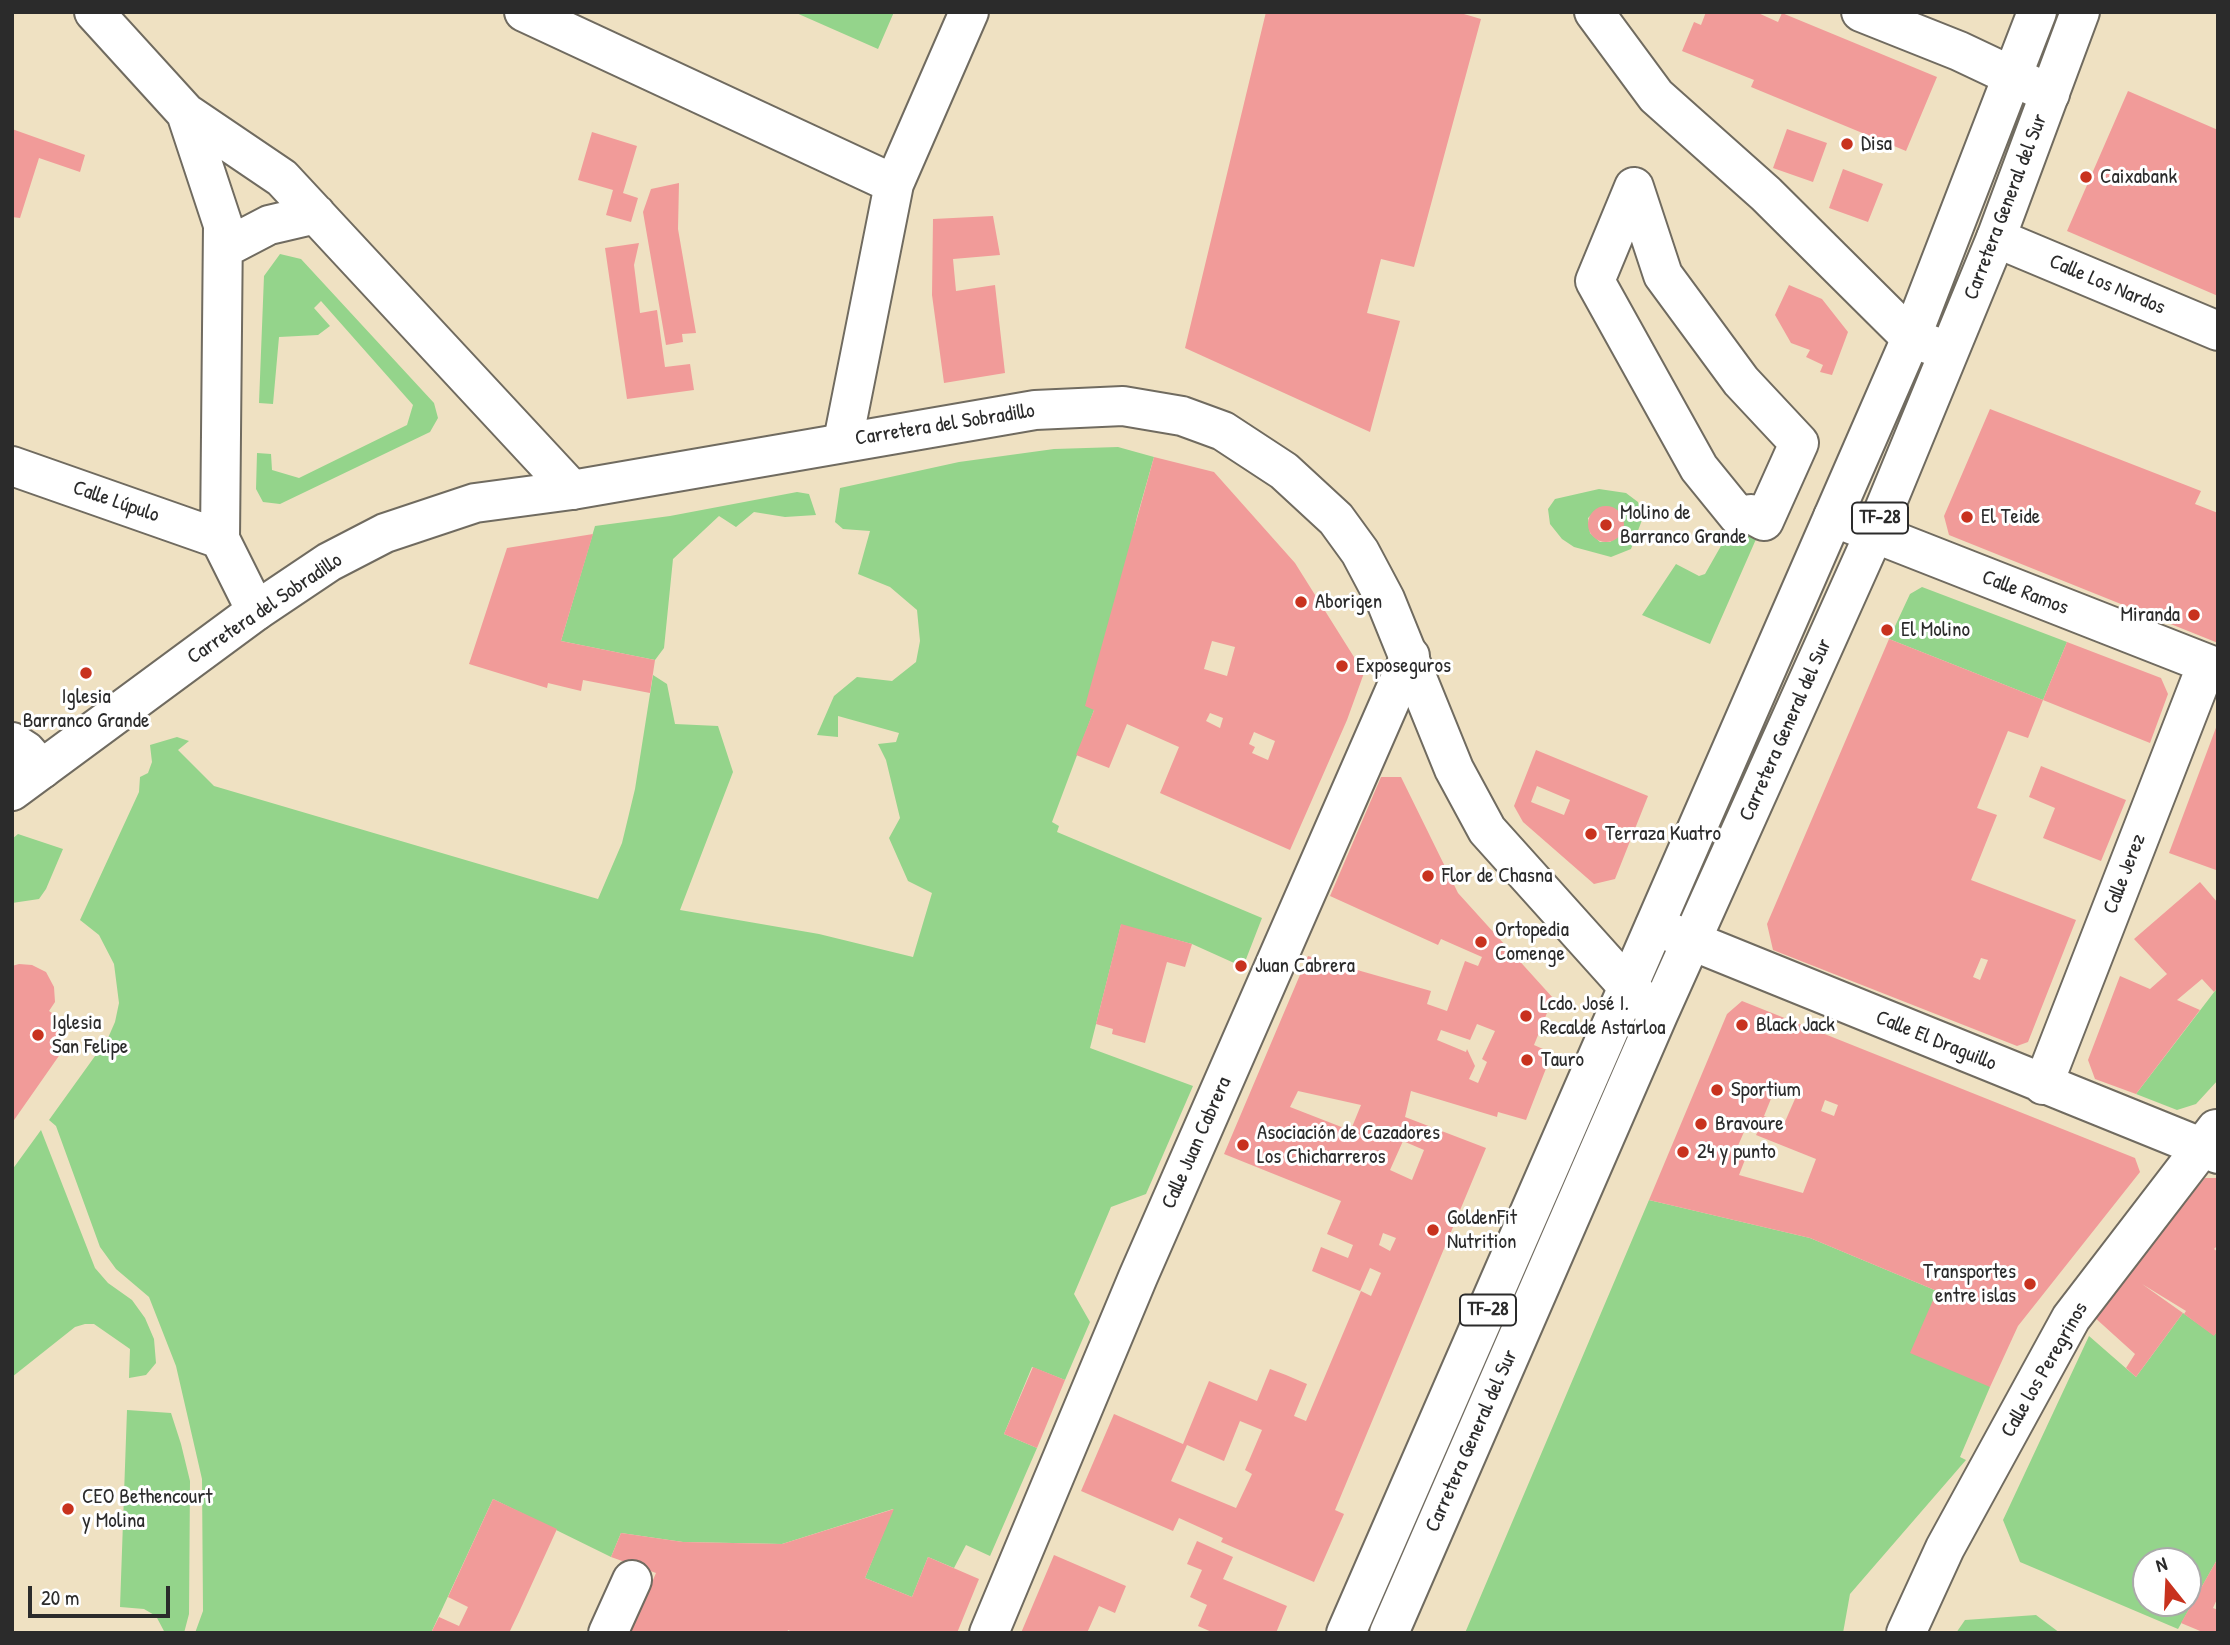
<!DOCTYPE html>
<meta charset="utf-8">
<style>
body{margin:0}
#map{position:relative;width:2230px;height:1645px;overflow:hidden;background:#efe1c2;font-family:"Patrick Hand",sans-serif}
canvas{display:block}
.frame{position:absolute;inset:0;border:14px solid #2b2b2b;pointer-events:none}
.north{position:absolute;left:2132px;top:1547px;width:70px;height:70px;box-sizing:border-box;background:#fff;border:2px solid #aaa;border-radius:50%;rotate:342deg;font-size:19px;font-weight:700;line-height:28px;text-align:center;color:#2b2b2b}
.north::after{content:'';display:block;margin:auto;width:24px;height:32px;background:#c8321e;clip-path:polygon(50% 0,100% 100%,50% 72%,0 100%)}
.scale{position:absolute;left:28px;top:1586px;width:142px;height:32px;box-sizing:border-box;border:4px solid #2b2b2b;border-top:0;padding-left:9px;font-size:21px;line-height:24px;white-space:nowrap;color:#2b2b2b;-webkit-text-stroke:5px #fff;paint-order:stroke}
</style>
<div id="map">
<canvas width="2230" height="1645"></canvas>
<div class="frame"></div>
<div class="north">N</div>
<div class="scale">20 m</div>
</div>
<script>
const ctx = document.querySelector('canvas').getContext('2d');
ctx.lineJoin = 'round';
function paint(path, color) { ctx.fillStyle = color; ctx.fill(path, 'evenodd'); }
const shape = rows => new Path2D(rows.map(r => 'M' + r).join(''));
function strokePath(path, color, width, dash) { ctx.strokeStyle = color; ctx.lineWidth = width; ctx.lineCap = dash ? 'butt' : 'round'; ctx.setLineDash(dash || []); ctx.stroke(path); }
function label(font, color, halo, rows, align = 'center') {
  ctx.font = font + ' "Patrick Hand",sans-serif'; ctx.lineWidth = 6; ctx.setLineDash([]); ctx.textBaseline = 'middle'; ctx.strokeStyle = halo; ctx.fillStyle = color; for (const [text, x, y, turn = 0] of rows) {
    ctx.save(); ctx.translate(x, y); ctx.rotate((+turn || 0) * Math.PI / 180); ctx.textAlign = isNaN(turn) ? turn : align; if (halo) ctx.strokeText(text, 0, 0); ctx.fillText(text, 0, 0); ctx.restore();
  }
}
paint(shape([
 [794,12,894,12,878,49],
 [280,254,301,259,434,403,438,418,430,432,280,504,263,502,256,489,257,453,271,454,272,470,299,478,407,425,413,405,321,301,314,308,330,326,318,335,279,337,273,404,259,403,264,276],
 [1118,447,1154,457,1137,517,1094,710,1052,822,1059,826,1057,832,1262,918,1243,967,1192,944,1121,925,1090,1048,1193,1086,1146,1194,1111,1207,1074,1294,1090,1322,1065,1380,1032,1367,1004,1434,1037,1448,990,1556,966,1545,954,1568,928,1557,912,1597,865,1578,893,1509,782,1544,683,1542,621,1533,611,1557,493,1499,431,1633,195,1633,203,1611,202,1479,176,1366,149,1297,116,1269,100,1247,56,1126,49,1120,108,1038,115,1022,119,1003,114,964,99,935,80,920,139,792,140,777,148,773,152,762,150,745,177,737,189,741,178,750,214,786,598,899,622,843,635,789,653,675,667,684,675,724,718,726,733,772,680,910,819,934,913,957,932,893,908,881,889,838,900,818,886,760,878,744,896,742,899,733,838,716,838,737,817,735,834,696,857,677,892,681,916,662,920,641,917,610,890,587,858,574,870,531,843,529,835,522,840,488,959,462,1054,449],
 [1599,489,1626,493,1638,502,1642,520,1631,549,1611,557,1574,547,1562,539,1550,524,1548,509,1555,499],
 [1610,507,1622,516,1622,533,1610,542,1600,542,1590,533,1588,518,1599,508],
 [797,492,809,494,816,515,785,517,754,512,736,527,719,516,673,559,664,648,655,660,561,641,595,526,670,516],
 [1738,516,1764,521,1710,644,1642,615,1676,564,1699,576,1705,574],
 [1922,587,2067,642,2043,700,1889,639,1910,594],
 [18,834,63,849,46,889,39,899,12,903,12,839],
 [2218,987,2218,1080,2196,1104,2177,1110,2136,1094],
 [41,1130,95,1268,108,1283,132,1300,145,1318,154,1339,156,1363,146,1375,129,1378,130,1349,94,1324,85,1324,75,1327,12,1377,12,1170],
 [1649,1200,1810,1238,1937,1291,1990,1387,1960,1457,1966,1460,1850,1594,1843,1633,1465,1633],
 [2183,1313,2214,1335,2218,1330,2218,1558,2178,1629,2020,1562,2003,1520,2089,1336,2136,1377],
 [2146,1561,2188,1561,2188,1603,2146,1603],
 [127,1410,171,1413,181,1444,190,1481,189,1614,184,1633,165,1633,156,1616,144,1609,120,1607],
 [2036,1615,2060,1633,1956,1633,1965,1620]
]), '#94d48b');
paint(shape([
 [1266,12,1457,12,1481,19,1414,267,1381,259,1367,313,1400,321,1370,432,1185,348],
 [1706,12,1756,12,1778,22,1782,13,1937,77,1906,151,1751,87,1754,80,1682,51,1694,22,1701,25],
 [2128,91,2218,130,2218,296,2067,231],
 [12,129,85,155,80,172,39,158,20,218,12,217],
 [1787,129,1827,143,1813,182,1773,168],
 [592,132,637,146,623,193,638,198,631,222,606,215,613,190,578,180],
 [1843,169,1883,184,1868,222,1829,208],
 [679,183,678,229,696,333,682,334,683,342,666,345,643,212,651,189],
 [993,216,1000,255,953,259,956,291,995,285,1005,373,944,383,932,295,933,219],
 [639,243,634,265,640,313,657,310,665,367,690,364,694,390,627,399,605,248],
 [1789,285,1822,299,1848,332,1832,375,1820,372,1823,365,1806,357,1810,350,1791,343,1775,315],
 [1990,409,2201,491,2195,504,2218,513,2218,643,1949,535,1944,516],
 [1154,457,1214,472,1295,563,1364,673,1347,720,1290,850,1160,793,1179,747,1127,724,1109,768,1076,755,1094,710,1085,706],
 [1212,641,1235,647,1227,676,1204,669],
 [1210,713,1223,718,1220,728,1206,721],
 [1254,732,1275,741,1268,760,1252,753,1255,747,1249,744],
 '1588 524a18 18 0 1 1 36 0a18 18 0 1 1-36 0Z',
 [593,534,561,641,655,660,650,693,583,680,581,691,548,683,547,688,469,664,507,548],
 [1889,639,2043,700,2028,738,2008,731,1977,808,1997,815,1971,880,2076,920,2028,1042,2017,1046,1773,950,1767,924],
 [1981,958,1988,960,1980,980,1973,977],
 [2067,642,2161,678,2168,694,2150,743,2043,700],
 [2217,725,2218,864,2216,870,2169,853],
 [1536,750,1648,796,1615,879,1594,884,1523,822,1514,806],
 [1537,786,1570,800,1564,815,1531,802],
 [2041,766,2126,800,2101,861,2043,838,2055,808,2029,797],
 [1381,777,1401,777,1458,893,1553,998,1534,1045,1552,1053,1526,1120,1498,1112,1497,1117,1411,1091,1405,1117,1486,1148,1335,1510,1344,1514,1314,1582,1221,1542,1223,1538,1179,1518,1173,1531,1081,1491,1114,1414,1183,1444,1209,1381,1257,1401,1270,1369,1286,1375,1307,1384,1294,1416,1306,1421,1361,1291,1371,1296,1381,1273,1370,1268,1360,1291,1312,1271,1321,1247,1348,1258,1353,1245,1327,1234,1341,1201,1224,1154,1308,956,1431,991,1427,1004,1447,1011,1465,961,1478,966,1482,957,1441,939,1438,945,1330,896],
 [1477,1024,1495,1031,1482,1059,1487,1062,1478,1083,1469,1079,1475,1066,1467,1049,1466,1052,1437,1040,1441,1030,1470,1040],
 [1298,1091,1361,1105,1352,1127,1345,1125,1344,1128,1290,1107],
 [1403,1141,1424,1150,1412,1180,1390,1170],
 [1383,1233,1396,1238,1390,1251,1379,1245],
 [1240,1421,1262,1430,1245,1470,1252,1474,1236,1508,1171,1481,1187,1445,1224,1461],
 [2200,882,2218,903,2218,987,2214,992,2202,979,2177,1000,2200,1010,2136,1094,2095,1079,2088,1060,2120,976,2150,989,2167,974,2134,939],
 [1121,924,1192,944,1185,967,1167,962,1145,1043,1112,1034,1113,1029,1096,1024],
 [19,964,32,965,46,972,54,987,55,1002,49,1011,70,1025,56,1045,63,1050,12,1123,12,966],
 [1742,1001,2135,1158,2140,1172,2018,1326,1990,1387,1910,1353,1937,1291,1810,1238,1649,1200,1727,1014],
 [1777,1084,1798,1092,1784,1124,1764,1116],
 [1825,1100,1838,1105,1834,1116,1821,1111],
 [1747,1125,1759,1129,1756,1135,1816,1159,1803,1193,1739,1175,1748,1152,1737,1148],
 [2205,1178,2218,1178,2218,1245,2214,1249,2218,1252,2218,1330,2214,1336,2184,1314,2186,1311,2142,1284,2183,1313,2136,1377,2126,1368,2135,1354,2093,1316],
 [1033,1367,1065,1380,1037,1448,1004,1434],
 [493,1499,557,1529,520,1610,509,1633,431,1633,439,1617,459,1626,468,1607,448,1597],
 [894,1509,865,1578,912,1597,928,1557,979,1579,957,1633,795,1633,788,1630,787,1633,630,1633,656,1573,611,1557,621,1533,683,1542,782,1544],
 [1197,1541,1233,1557,1223,1579,1287,1606,1276,1633,1214,1633,1198,1626,1207,1605,1190,1597,1202,1570,1187,1564],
 [1054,1555,1126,1586,1115,1613,1099,1606,1087,1633,1021,1633],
 [2218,1558,2218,1597,2213,1608,2218,1610,2218,1633,2205,1633,2181,1623]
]), '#f19b99');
const street = shape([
 [94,12,186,113,282,178,572,490],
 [524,12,894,184],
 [1594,12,1656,96,1766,194,1911,338,1948,351],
 [1861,12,1959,51,2050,94],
 [186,113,223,225,220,539,256,611],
 [1634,187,1663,275,1741,381,1799,443,1764,521,1751,514,1738,516,1699,468,1595,281,1634,187],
 [1996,238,2218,331],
 [223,249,269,225,316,214],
 [843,441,894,184,969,12],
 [12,466,220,539],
 [1833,517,2218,668],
 [12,742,26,751,42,769],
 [1655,926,2218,1154],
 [2043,1085,2207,664],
 [608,1633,632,1580],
 [989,1633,1138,1277,1410,656],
 [1906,1633,1945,1548,2071,1318,2216,1129]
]);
const secondary = shape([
 [12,791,256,611,329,562,385,533,475,503,572,490,1035,410,1123,406,1182,416,1223,431,1284,471,1336,519,1360,552,1385,599,1454,769,1487,830,1629,988,1652,1008]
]);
const primary = shape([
 [1346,1633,1911,338,2037,12],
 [1389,1633,1658,1015,1874,534,1996,238,2080,12]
]);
strokePath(street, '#706b60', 42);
strokePath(secondary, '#706b60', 42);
strokePath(primary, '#706b60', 42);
strokePath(street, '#fff', 38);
strokePath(secondary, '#fff', 38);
strokePath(primary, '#fff', 38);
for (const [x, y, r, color] of [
 [1847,144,7,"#c8321e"],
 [2086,177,7,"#c8321e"],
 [1967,517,7,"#c8321e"],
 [1606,525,7,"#c8321e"],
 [1301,602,7,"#c8321e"],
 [2194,615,7,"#c8321e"],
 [1887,630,7,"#c8321e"],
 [1342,666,7,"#c8321e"],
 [86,673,7,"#c8321e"],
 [1591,834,7,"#c8321e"],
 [1428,876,7,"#c8321e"],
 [1481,942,7,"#c8321e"],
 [1241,966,7,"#c8321e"],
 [1526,1016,7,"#c8321e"],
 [1742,1025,7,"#c8321e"],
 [38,1035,7,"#c8321e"],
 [1527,1060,7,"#c8321e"],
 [1717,1090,7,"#c8321e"],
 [1701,1124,7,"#c8321e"],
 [1243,1145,7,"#c8321e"],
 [1683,1152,7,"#c8321e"],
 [1433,1230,7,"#c8321e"],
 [2030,1284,7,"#c8321e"],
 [68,1509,7,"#c8321e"]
]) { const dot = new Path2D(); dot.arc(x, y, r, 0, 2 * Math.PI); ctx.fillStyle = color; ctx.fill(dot); strokePath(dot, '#fff', 2.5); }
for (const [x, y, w] of [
 [1880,518,56],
 [1488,1310,56]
]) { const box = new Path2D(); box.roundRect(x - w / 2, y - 15.5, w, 31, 5); ctx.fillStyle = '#fff'; ctx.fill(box); strokePath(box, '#2b2b2b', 2); }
label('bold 19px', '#2b2b2b', null, [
 ["TF-28",1880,518],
 ["TF-28",1488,1310]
]);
label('21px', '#2b2b2b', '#fff', [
 ["Disa",1861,144],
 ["Caixabank",2100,177],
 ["Molino de",1620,513],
 ["Barranco Grande",1620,537],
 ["El Teide",1981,517],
 ["Aborigen",1315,602],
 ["Miranda",2180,615,"right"],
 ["El Molino",1901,630],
 ["Exposeguros",1356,666],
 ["Iglesia",86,697,"center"],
 ["Barranco Grande",86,721,"center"],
 ["Terraza Kuatro",1605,834],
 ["Flor de Chasna",1442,876],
 ["Ortopedia",1495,930],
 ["Comenge",1495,954],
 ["Juan Cabrera",1255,966],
 ["Lcdo. José I.",1540,1004],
 ["Recalde Astarloa",1540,1028],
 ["Iglesia",52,1023],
 ["San Felipe",52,1047],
 ["Black Jack",1756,1025],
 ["Tauro",1541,1060],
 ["Sportium",1731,1090],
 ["Bravoure",1715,1124],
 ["Asociación de Cazadores",1257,1133],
 ["Los Chicharreros",1257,1157],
 ["24 y punto",1697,1152],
 ["GoldenFit",1447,1218],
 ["Nutrition",1447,1242],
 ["Transportes",2016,1272,"right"],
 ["entre islas",2016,1296,"right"],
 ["CEO Bethencourt",82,1497],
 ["y Molina",82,1521]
], 'left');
label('21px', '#2b2b2b', '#fff', [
 ["Carretera General del Sur",2006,207,-69],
 ["Calle Los Nardos",2107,285,23],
 ["Carretera del Sobradillo",945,425,-9],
 ["Calle Lúpulo",116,502,19],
 ["Calle Ramos",2025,593,21],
 ["Carretera del Sobradillo",265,609,-34],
 ["Carretera General del Sur",1786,730,-66],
 ["Calle Jerez",2125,874,-69],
 ["Calle El Draguillo",1936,1041,22],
 ["Calle Juan Cabrera",1197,1143,-66],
 ["Calle los Peregrinos",2045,1370,-60],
 ["Carretera General del Sur",1472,1441,-66]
]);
</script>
